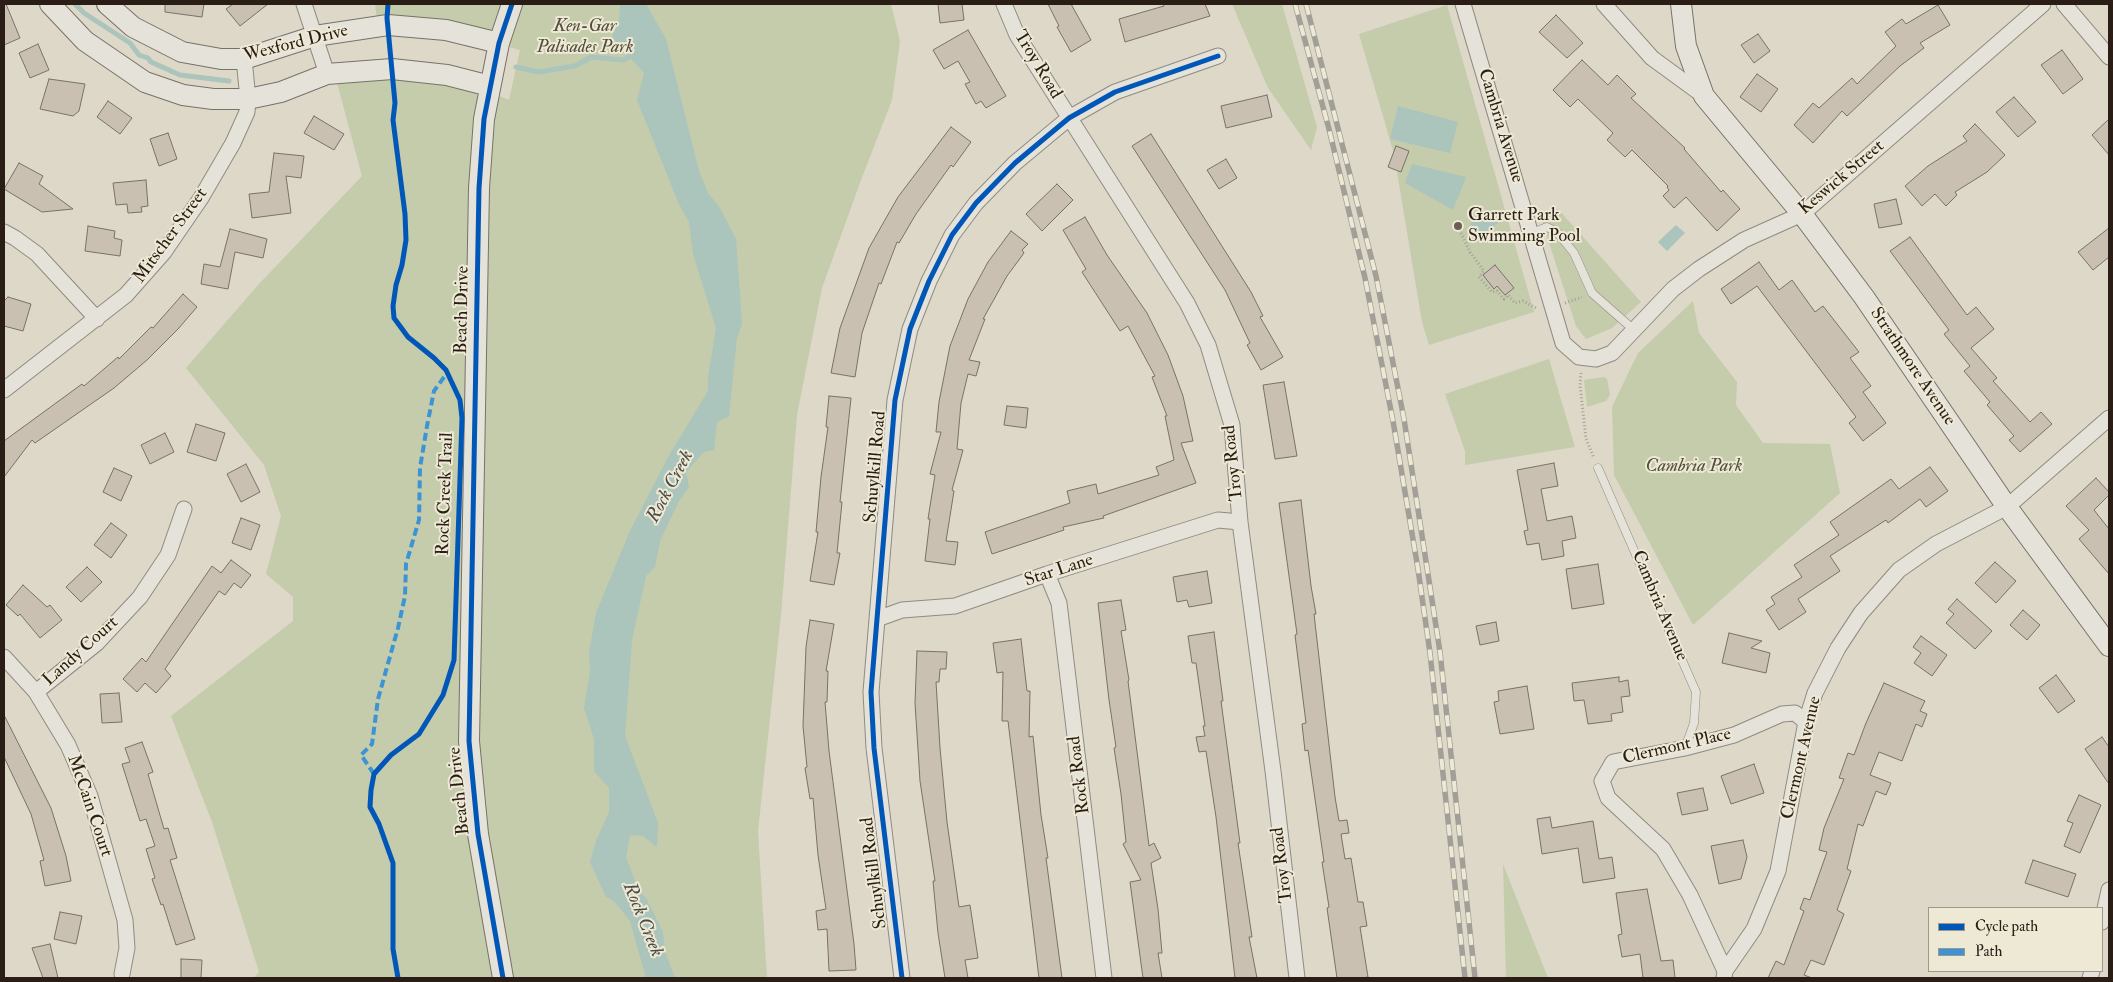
<!DOCTYPE html>
<style>
body{margin:0}
#map{position:relative;width:2113px;height:982px;overflow:hidden;background:#ddd8c7;font-family:"IM FELL Double Pica",serif}
canvas{display:block}
.frame{position:absolute;inset:0;border:5px solid #291d16;pointer-events:none}
.legend{position:absolute;left:1928px;top:907px;width:175px;height:65px;box-sizing:border-box;background:#eee9d5;border:1px solid #9f9789;margin:0;padding:6px 9px;list-style:none;font-size:15px;color:#291d16}
.legend li{display:flex;align-items:center;gap:10px;height:25px}
.legend b{width:25px;border:1px solid #9f9789}
</style>
<div id="map">
<canvas width="2113" height="982"></canvas>
<div class="frame"></div>
<ul class="legend">
<li><b style="height:6px;background:#0057b8"></b>Cycle path</li>
<li><b style="height:6px;background:#3c94d4"></b>Path</li>
</ul>
</div>
<script>
const ctx = document.querySelector('canvas').getContext('2d');
ctx.lineJoin = 'round';
function paint(path, color) { ctx.fillStyle = color; ctx.fill(path, 'evenodd'); }
const shape = rows => new Path2D(rows.map(r => 'M' + r).join(''));
function strokePath(path, color, width, dash) { ctx.strokeStyle = color; ctx.lineWidth = width; ctx.lineCap = dash ? 'butt' : 'round'; ctx.setLineDash(dash || []); ctx.stroke(path); }
function label(font, color, halo, rows, align = 'center') {
  ctx.font = font + ' "IM FELL Double Pica",serif'; ctx.lineWidth = 4; ctx.setLineDash([]); ctx.textBaseline = 'middle'; ctx.strokeStyle = halo; ctx.fillStyle = color; for (const [text, x, y, turn = 0] of rows) {
    ctx.save(); ctx.translate(x, y); ctx.rotate((+turn || 0) * Math.PI / 180); ctx.textAlign = isNaN(turn) ? turn : align; if (halo) ctx.strokeText(text, 0, 0); ctx.fillText(text, 0, 0); ctx.restore();
  }
}
paint(shape([
 [375,4,891,4,900,41,892,100,861,180,822,288,797,415,781,615,758,831,767,978,254,978,259,972,212,822,171,716,293,621,293,597,266,574,281,516,264,465,186,368,258,285,362,176,336,79,401,75,497,95,509,100,520,50,464,35,377,19],
 [1232,4,1282,4,1317,127,1311,150,1268,88],
 [1447,5,1534,312,1429,345,1422,322,1394,154,1359,34],
 [1558,209,1641,302,1612,328,1586,339,1576,326,1542,221,1542,213],
 [1693,301,1699,333,1737,382,1736,405,1763,443,1830,444,1840,493,1693,625,1614,475,1612,407,1638,353],
 [1549,359,1575,447,1465,465,1465,451,1445,394],
 [1604,377,1607,379,1610,395,1606,401,1587,407,1584,380],
 [1503,864,1548,978,1506,978]
]), '#c4ccac');
paint(shape([
 [620,4,646,4,666,39,699,171,708,193,720,208,736,239,742,324,737,338,729,416,717,422,714,450,704,452,686,472,689,487,679,501,660,541,655,567,646,576,632,640,625,736,658,823,657,847,643,836,630,835,626,857,639,891,646,898,663,932,665,952,675,978,646,978,630,921,614,901,606,897,590,862,596,841,609,812,609,788,594,771,594,739,584,708,590,671,589,653,596,613,629,533,667,459,708,391,708,378,716,328,693,254,689,222,678,202,637,100,644,73,612,37,619,22],
 [1398,106,1458,122,1450,153,1390,139],
 [1412,164,1466,177,1453,210,1405,183],
 [1489,210,1498,223,1480,236,1470,224],
 [1676,225,1685,233,1667,251,1658,242]
]), '#abc4bc');
strokePath(shape([
 [75,4,84,13,130,43,139,55,148,58,151,62,180,75,229,81],
 [516,67,539,72,575,66,591,57,623,60,633,55]
]), '#abc4bc', 5);
const building = shape([
 [4,4,6,4,20,38,4,45,4,4],
 [165,4,204,4,202,17,165,12,165,4],
 [233,4,268,4,240,26,226,9,233,4],
 [938,4,962,4,964,20,940,23,938,4],
 [1048,4,1071,4,1091,40,1071,52,1057,27,1059,26,1048,4],
 [1163,4,1205,4,1210,16,1125,42,1119,19,1164,6,1163,4],
 [1938,5,1950,25,1920,43,1924,48,1900,66,1847,116,1842,111,1813,143,1794,125,1813,103,1819,108,1852,78,1857,84,1896,46,1885,32,1902,19,1906,24,1938,5],
 [1556,15,1583,43,1567,58,1539,32,1556,15],
 [968,30,1006,96,986,108,981,101,976,104,965,84,970,82,958,61,944,69,933,50,968,30],
 [1758,34,1770,51,1754,63,1741,45,1758,34],
 [38,44,49,70,30,78,19,53,38,44],
 [2062,50,2083,79,2063,94,2041,65,2062,50],
 [1582,60,1608,85,1617,75,1636,94,1631,98,1685,148,1684,149,1721,192,1723,190,1740,209,1717,231,1686,197,1674,208,1663,196,1669,190,1667,187,1668,186,1632,150,1625,157,1607,140,1613,133,1578,99,1570,107,1553,90,1582,60],
 [1757,74,1778,89,1761,112,1740,97,1757,74],
 [49,79,85,84,79,111,73,116,40,109,49,79],
 [1267,95,1272,117,1226,128,1221,106,1267,95],
 [2014,97,2036,122,2018,137,1996,112,2014,97],
 [108,101,132,118,120,134,97,117,108,101],
 [314,116,344,134,334,150,304,133,314,116],
 [2109,119,2109,155,2092,135,2109,119],
 [1975,124,2005,155,1987,172,1955,192,1957,195,1946,206,1935,194,1922,206,1905,186,1928,166,1967,141,1963,136,1975,124],
 [951,127,971,142,953,167,951,165,916,214,899,243,897,242,881,284,879,283,862,333,855,377,831,373,840,328,869,248,898,197,951,127],
 [168,133,177,159,159,166,150,139,168,133],
 [1151,134,1251,292,1263,316,1260,317,1283,357,1261,370,1247,345,1250,343,1225,290,1132,146,1151,134],
 [1396,146,1409,151,1401,172,1388,167,1396,146],
 [274,153,304,156,301,178,286,176,291,213,252,218,249,194,269,192,274,153],
 [1226,159,1237,178,1219,189,1207,170,1226,159],
 [19,163,43,176,39,184,73,209,42,212,4,189,19,163],
 [146,180,148,206,141,207,142,212,128,213,127,204,116,205,113,183,146,180],
 [1057,184,1073,200,1042,231,1026,214,1057,184],
 [1896,199,1902,224,1879,228,1874,204,1896,199],
 [1085,217,1107,255,1147,313,1168,355,1183,396,1193,441,1181,443,1196,483,1103,516,1104,518,1063,527,1064,530,992,554,985,532,1070,503,1067,491,1096,484,1098,494,1159,475,1156,467,1174,460,1165,416,1167,416,1152,377,1155,376,1128,326,1120,331,1082,272,1086,269,1063,230,1085,217],
 [88,226,115,231,114,238,122,240,120,256,85,251,88,226],
 [2109,228,2109,257,2093,270,2078,252,2109,228],
 [230,229,267,239,263,258,235,252,228,289,201,284,204,264,220,267,230,229],
 [1011,231,1028,244,1022,250,1024,253,1007,276,983,319,985,319,969,360,980,362,976,376,968,374,961,403,957,449,963,450,952,490,954,491,946,541,958,542,955,565,925,561,930,519,928,519,935,475,930,474,941,432,936,432,939,402,950,346,968,299,988,262,1011,231],
 [1910,237,1967,315,1976,307,1994,329,1971,348,1997,378,1993,381,2030,422,2041,412,2052,424,2020,452,2009,440,2014,436,1987,405,1990,402,1964,371,1970,366,1944,334,1949,330,1890,251,1910,237],
 [1759,262,1779,290,1792,280,1815,312,1823,306,1859,352,1850,358,1871,386,1863,392,1886,423,1863,441,1849,423,1856,417,1757,286,1731,304,1721,289,1759,262],
 [1495,265,1514,288,1505,295,1497,286,1494,289,1483,275,1495,265],
 [183,294,197,307,178,329,147,360,114,388,35,443,32,440,4,477,4,441,82,384,84,386,118,357,119,359,151,327,153,328,183,294],
 [8,297,31,304,23,331,4,326,4,301,8,297],
 [1284,382,1297,456,1275,459,1263,385,1284,382],
 [829,396,851,398,840,502,842,502,837,553,840,553,834,585,810,581,818,532,816,532,821,477,828,427,826,427,829,396],
 [1007,406,1028,408,1026,428,1004,425,1007,406],
 [196,424,225,433,216,461,187,452,196,424],
 [165,433,174,452,150,464,141,445,165,433],
 [1554,463,1558,486,1541,489,1547,521,1572,516,1576,538,1562,541,1564,556,1542,560,1539,543,1527,545,1524,531,1528,530,1517,470,1554,463],
 [246,464,260,492,241,502,227,474,246,464],
 [1930,467,1948,491,1926,507,1920,499,1888,523,1886,520,1830,556,1840,571,1798,599,1806,612,1779,630,1766,610,1775,604,1771,597,1802,577,1794,565,1839,535,1830,522,1891,479,1899,489,1930,467],
 [114,468,132,476,121,501,103,492,114,468],
 [2096,478,2109,492,2109,495,2094,510,2109,529,2109,574,2079,539,2089,530,2066,506,2096,478],
 [1301,500,1311,586,1316,614,1314,614,1335,797,1339,821,1347,820,1349,833,1341,834,1345,859,1351,858,1358,902,1363,902,1367,926,1360,927,1368,977,1361,978,1337,978,1327,908,1329,907,1322,862,1324,862,1308,750,1305,751,1302,724,1306,723,1295,635,1297,634,1279,503,1301,500],
 [241,518,260,525,251,550,232,543,241,518],
 [111,523,127,535,111,558,94,545,111,523],
 [231,560,251,575,241,588,234,583,225,595,219,591,165,669,171,676,156,693,145,683,137,692,123,679,142,658,146,662,212,566,221,573,231,560],
 [1995,562,2016,581,1996,603,1975,583,1995,562],
 [1598,564,1604,604,1572,609,1566,569,1598,564],
 [87,567,102,582,81,602,66,587,87,567],
 [1207,571,1212,603,1189,607,1187,600,1177,602,1173,577,1207,571],
 [23,585,47,607,50,605,62,620,40,638,20,614,18,616,6,605,23,585],
 [1957,599,1992,631,1975,649,1946,623,1954,614,1948,609,1957,599],
 [1121,600,1126,630,1121,631,1129,680,1128,681,1149,846,1154,843,1161,858,1151,863,1158,909,1162,953,1158,953,1162,978,1143,978,1130,882,1141,880,1123,844,1126,842,1121,794,1114,748,1116,747,1109,700,1098,603,1121,600],
 [2023,610,2040,625,2027,640,2010,625,2023,610],
 [810,620,834,624,826,671,828,671,827,702,825,702,829,751,854,944,856,970,829,971,827,929,818,930,816,911,826,909,818,855,813,798,810,799,805,768,807,767,803,726,806,647,810,620],
 [1496,622,1499,641,1480,645,1476,626,1496,622],
 [1214,632,1223,701,1221,701,1240,843,1238,843,1252,937,1249,937,1257,978,1235,978,1216,817,1206,751,1199,752,1196,737,1205,736,1203,726,1205,726,1196,663,1192,663,1188,636,1214,632],
 [1729,633,1762,641,1751,648,1770,653,1766,673,1722,663,1729,633],
 [1921,636,1947,655,1932,676,1914,663,1921,653,1913,647,1921,636],
 [1021,639,1027,691,1030,691,1029,737,1033,736,1041,815,1048,858,1046,858,1062,978,1039,978,1008,721,1002,721,1003,672,997,673,993,643,1021,639],
 [917,651,947,652,946,669,940,669,939,682,936,682,940,748,947,822,959,907,970,905,978,958,965,960,968,978,945,978,938,933,933,881,935,881,920,781,915,703,917,651],
 [2056,675,2075,701,2058,713,2039,688,2056,675],
 [1619,677,1619,682,1628,680,1630,696,1621,697,1623,712,1611,714,1612,721,1588,724,1584,700,1574,701,1572,683,1619,677],
 [1884,683,1925,701,1920,711,1927,714,1922,727,1916,724,1902,761,1879,752,1870,775,1891,783,1886,795,1876,791,1863,826,1858,824,1847,869,1851,871,1837,910,1844,914,1824,965,1811,960,1804,975,1812,978,1768,978,1776,961,1784,965,1804,911,1800,909,1804,898,1810,900,1827,852,1819,850,1824,828,1844,779,1839,778,1848,753,1854,755,1866,723,1884,683],
 [1527,686,1534,729,1500,734,1494,702,1499,701,1498,691,1527,686],
 [119,693,122,722,102,723,100,694,119,693],
 [4,715,51,808,66,856,71,881,45,886,40,861,44,860,31,814,4,757,4,715],
 [2102,737,2109,747,2109,784,2085,749,2102,737],
 [142,742,153,772,148,774,164,829,168,828,177,858,170,860,195,939,176,945,163,904,161,905,152,879,155,878,146,849,155,846,146,819,140,821,122,764,130,762,125,748,142,742],
 [1754,764,1764,793,1731,804,1721,776,1754,764],
 [1703,788,1708,810,1682,815,1677,793,1703,788],
 [2079,795,2101,805,2080,853,2064,846,2073,823,2067,821,2079,795],
 [1550,817,1552,828,1593,821,1599,859,1612,857,1615,878,1583,883,1578,848,1542,854,1537,819,1550,817],
 [1743,840,1747,857,1741,879,1719,884,1711,846,1743,840],
 [2033,860,2076,874,2068,897,2025,883,2033,860],
 [1647,889,1661,961,1673,960,1675,978,1643,978,1640,954,1622,957,1618,935,1622,934,1616,893,1647,889],
 [60,912,82,916,76,944,54,939,60,912],
 [50,944,58,978,43,978,32,948,50,944],
 [181,959,202,960,201,978,181,978,181,959]
]);
paint(building, '#cac0b2');
strokePath(building, '#777269', 1);
const lane = shape([
 [1532,233,1547,227,1557,232,1574,253,1592,293,1634,330],
 [1598,468,1696,692,1694,723,1685,748]
]);
const street = shape([
 [304,4,327,74],
 [1004,4,1017,35,1187,303,1208,345,1232,425,1240,522,1273,771,1297,978],
 [1463,4,1563,343,1579,357,1596,359,1612,353,1673,289,1699,269,1744,240,1802,214,2043,4],
 [1604,4,1652,58,1704,96],
 [2064,4,2109,57],
 [4,232,15,238,37,254,97,319],
 [4,390,126,295,164,252,201,198,233,143,247,112,248,99,244,59],
 [1047,574,1059,603,1104,978],
 [877,619,902,610,955,606,1047,574,1218,520,1240,522],
 [4,657,36,692,68,745,90,796,125,920,127,948,122,974],
 [36,692,97,643,140,597,168,555,184,509],
 [2102,922,2109,890],
 [1725,971,1690,895,1663,849,1608,798,1602,781,1613,762,1685,748,1734,735,1782,714,1795,713,1806,722],
 [902,978,874,748,871,692,895,400,910,329,929,281,952,235,976,203,1015,163,1069,118,1115,92,1218,56],
 [1724,978,1725,971,1754,929,1778,871,1806,722,1815,693,1838,648,1861,613,1899,570,1936,544,2007,507,2109,418],
 [2090,978,2092,971]
]);
const secondary = shape([
 [50,4,85,41,145,82,183,95,213,99,248,99,281,92,327,74,392,69,447,75,490,86],
 [107,4,133,27,182,52,221,59,244,59,315,36,388,25,446,30,499,43],
 [1681,4,1686,46,1704,96,1802,214,1864,297,2007,507,2109,646],
 [503,978,478,834,469,741,479,188,484,119,499,43,512,4]
]);
strokePath(lane, '#8f8b81', 9);
strokePath(street, '#8f8b81', 17);
strokePath(secondary, '#777269', 22);
strokePath(shape([
 [1461,233,1470,252,1484,271,1479,277,1492,292,1497,291,1504,299,1508,295,1515,303,1523,301,1536,308],
 [1565,303,1582,297],
 [1581,373,1580,385,1586,439,1594,458]
]), '#a29f98', 3, [1, 2.5]);
strokePath(lane, '#e5e2da', 8);
strokePath(street, '#e5e2da', 15);
strokePath(secondary, '#e5e2da', 20);
const rail = shape([
 [1295,4,1329,129,1365,278,1393,421,1418,569,1430,653,1465,978],
 [1306,4,1376,276,1404,419,1440,652,1475,978]
]);
strokePath(rail, '#a29f98', 5.5);
strokePath(rail, '#eee9d5', 4, [11]);
strokePath(shape([
 [374,774,361,755,372,744,378,699,398,628,405,596,406,564,419,520,420,468,427,426,434,391,447,373]
]), '#3c94d4', 4, [8, 4]);
strokePath(shape([
 [388,4,387,18,395,103,393,120,405,214,406,240,402,265,396,285,393,306,394,318,408,337,434,358,446,370,460,400,462,418,454,660,443,695,419,734,391,755,374,774,371,790,370,807,379,824,393,863,393,949,398,978],
 [503,978,478,834,469,741,479,188,484,119,499,43,512,4],
 [902,978,874,748,871,692,895,400,910,329,929,281,952,235,976,203,1015,163,1069,118,1115,92,1218,56]
]), '#0057b8', 5);
for (const [x, y, r, color] of [
 [1458,226,5,"#685e54"]
]) { const dot = new Path2D(); dot.arc(x, y, r, 0, 2 * Math.PI); ctx.fillStyle = color; ctx.fill(dot); strokePath(dot, '#eee9d5', 2); }
label('italic 18px', '#514f3c', '#eee9d5', [
 ["Ken-Gar",585,27],
 ["Palisades Park",585,48],
 ["Cambria Park",1694,467]
]);
label('18px', '#291d16', '#eee9d5', [
 ["Wexford Drive",296,44,-14],
 ["Troy Road",1037,65,59],
 ["Cambria Avenue",1500,126,73],
 ["Keswick Street",1842,178,-40],
 ["Mitscher Street",171,236,-54],
 ["Beach Drive",463,310,-89],
 ["Strathmore Avenue",1912,367,56],
 ["Troy Road",1234,463,-96],
 ["Schuylkill Road",876,467,-85],
 ["Rock Creek Trail",446,494,-88],
 ["Star Lane",1059,571,-18],
 ["Cambria Avenue",1659,606,67],
 ["Landy Court",81,652,-42],
 ["Clermont Place",1677,747,-13],
 ["Clermont Avenue",1802,758,-77],
 ["Rock Road",1080,775,-97],
 ["Beach Drive",460,791,-96],
 ["McCain Court",89,806,71],
 ["Troy Road",1283,865,-97],
 ["Schuylkill Road",875,873,-97]
]);
label('18px', '#291d16', '#eee9d5', [
 ["Garrett Park",1468,216],
 ["Swimming Pool",1468,237]
], 'left');
label('italic 19px', '#4a4c46', '#eee9d5', [
 ["Rock Creek",671,487,-62],
 ["Rock Creek",642,920,68]
]);
</script>
